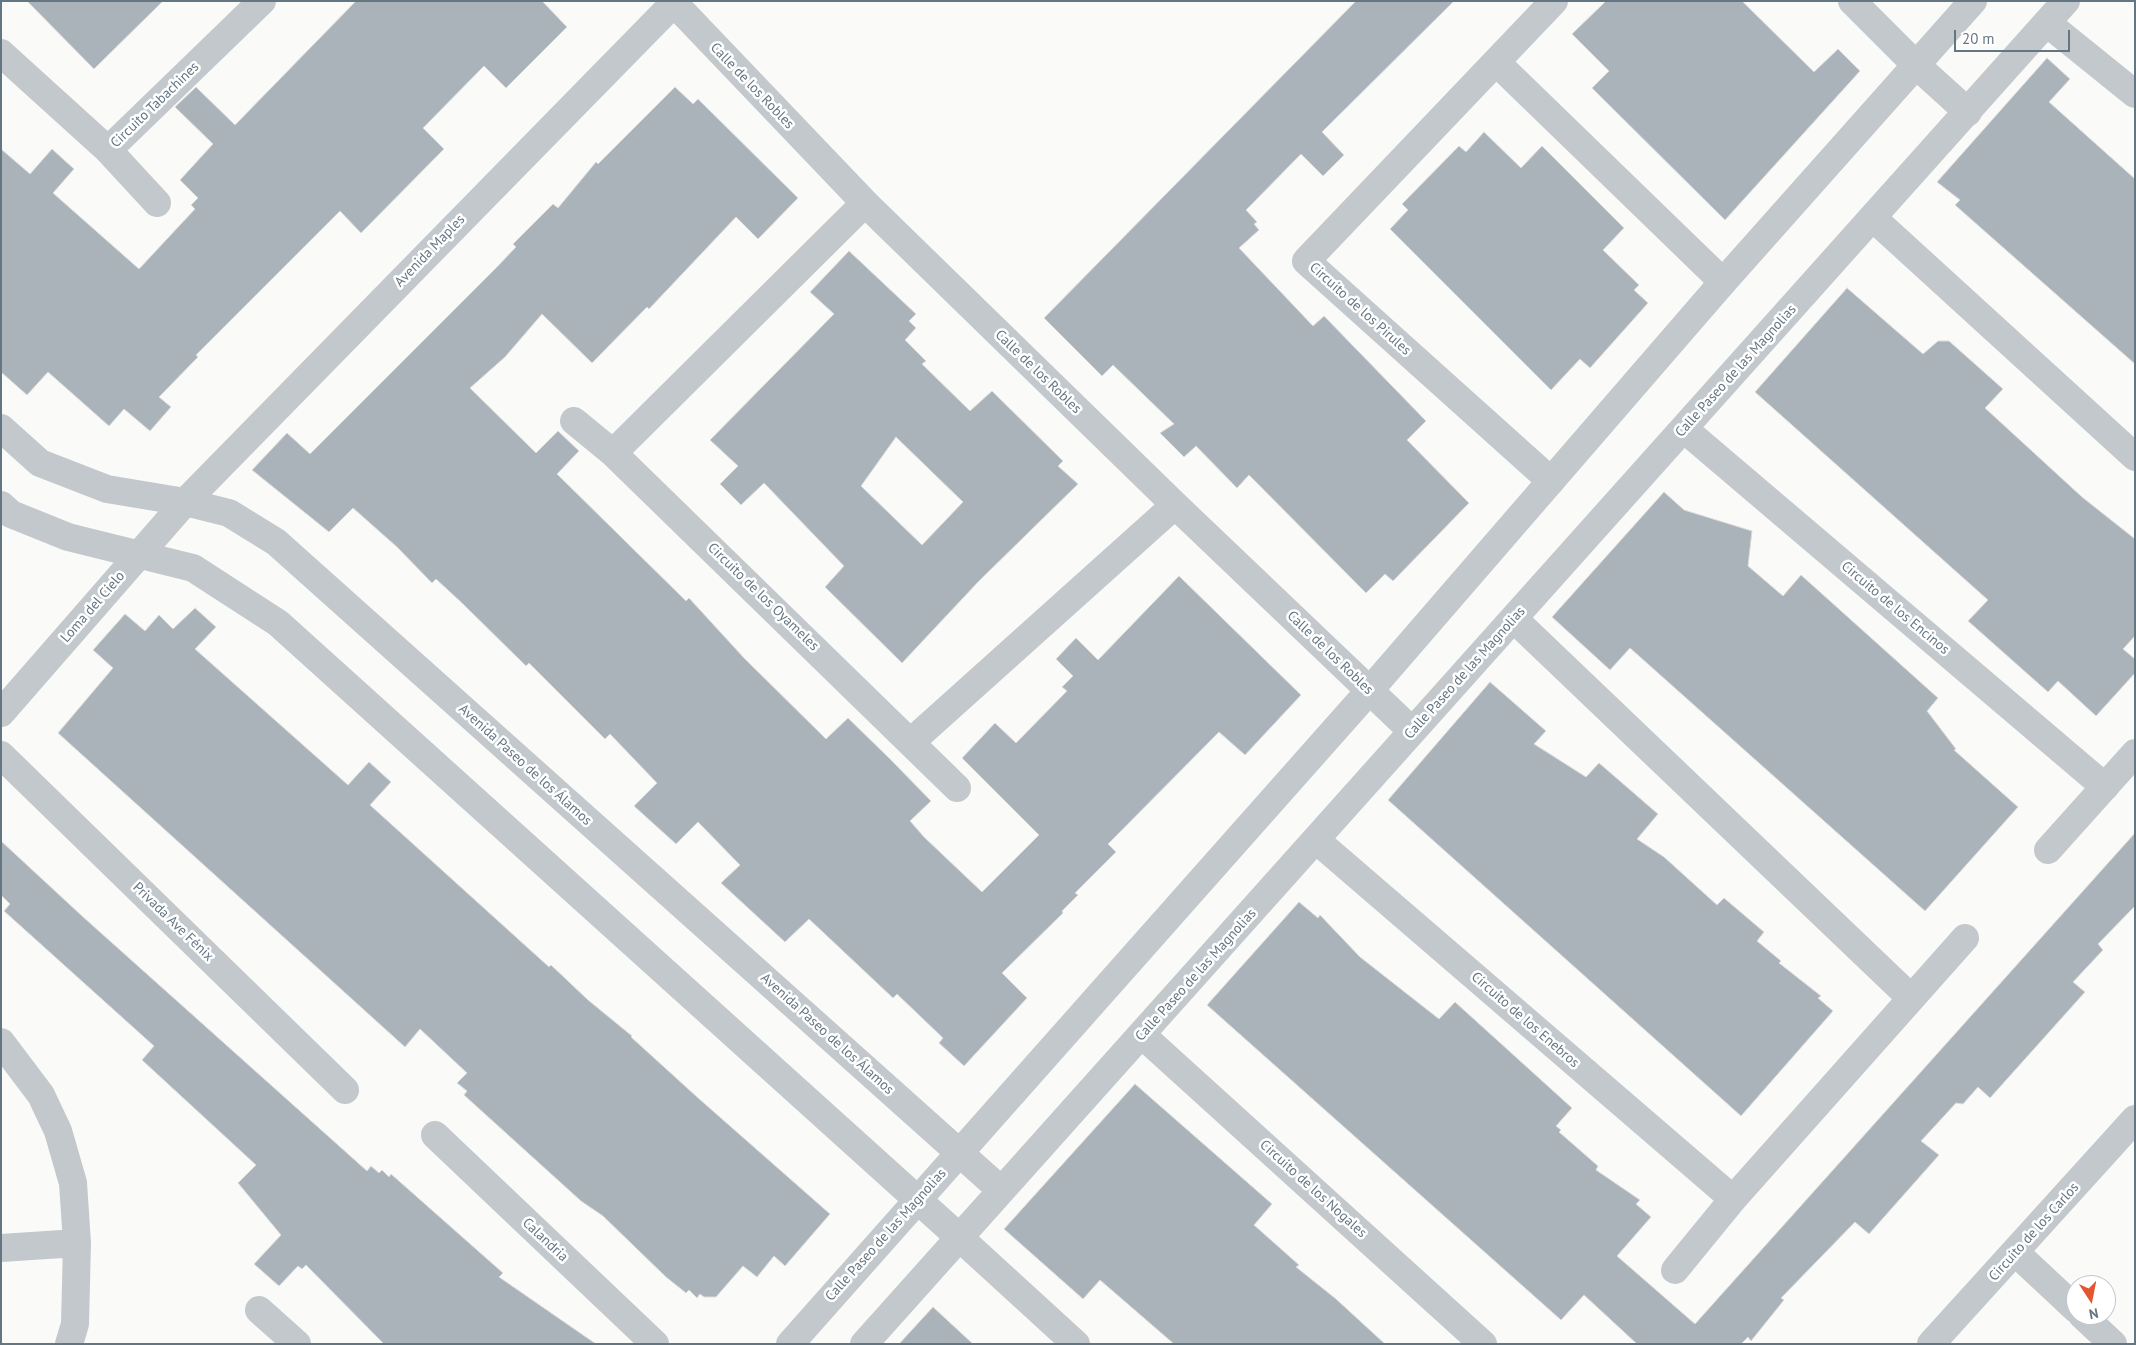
<!DOCTYPE html>
<meta charset="utf-8">
<style>
body{margin:0}
#map{position:relative;width:2136px;height:1345px;overflow:hidden;background:#fafaf8;font-family:"PT Sans",sans-serif}
canvas{display:block}
.frame{position:absolute;inset:0;border:2px solid #657683;pointer-events:none}
.north{position:absolute;left:2066px;top:1275px;width:50px;height:50px;box-sizing:border-box;background:#fff;border:1px solid #c1c8cd;border-radius:50%;rotate:169deg;font-size:14px;font-weight:700;line-height:20px;text-align:center;color:#657683}
.north::after{content:'';display:block;margin:auto;width:18px;height:22px;background:#e4572e;clip-path:polygon(50% 0,100% 100%,50% 72%,0 100%)}
.scale{position:absolute;left:1954px;top:30px;width:116px;height:22px;box-sizing:border-box;border:2px solid #657683;border-top:0;padding-left:6px;font-size:15px;line-height:18px;white-space:nowrap;color:#657683;-webkit-text-stroke:4px #fff;paint-order:stroke}
</style>
<div id="map">
<canvas width="2136" height="1345"></canvas>
<div class="frame"></div>
<div class="north">N</div>
<div class="scale">20 m</div>
</div>
<script>
const ctx = document.querySelector('canvas').getContext('2d');
ctx.lineJoin = 'round';
function paint(path, color) { ctx.fillStyle = color; ctx.fill(path, 'evenodd'); }
const shape = rows => new Path2D(rows.map(r => 'M' + r).join(''));
function strokePath(path, color, width, dash) { ctx.strokeStyle = color; ctx.lineWidth = width; ctx.lineCap = dash ? 'butt' : 'round'; ctx.setLineDash(dash || []); ctx.stroke(path); }
function label(font, color, halo, rows, align = 'center') {
  ctx.font = font + ' "PT Sans",sans-serif'; ctx.lineWidth = 5; ctx.setLineDash([]); ctx.textBaseline = 'middle'; ctx.strokeStyle = halo; ctx.fillStyle = color; for (const [text, x, y, turn = 0] of rows) {
    ctx.save(); ctx.translate(x, y); ctx.rotate((+turn || 0) * Math.PI / 180); ctx.textAlign = isNaN(turn) ? turn : align; if (halo) ctx.strokeText(text, 0, 0); ctx.fillText(text, 0, 0); ctx.restore();
  }
}
const building = shape([
 [27,1,163,1,94,69,27,1],
 [356,1,542,1,567,27,506,88,484,66,423,128,444,149,361,233,340,211,196,355,198,357,159,397,171,407,150,431,124,409,109,426,48,372,27,395,1,372,1,149,30,174,52,149,74,169,53,193,139,269,195,209,191,205,198,198,180,180,213,144,175,107,196,87,235,125,356,1],
 [1356,1,1454,1,1322,132,1344,155,1323,176,1301,154,1246,210,1257,222,1254,224,1259,230,1239,248,1313,326,1324,316,1426,421,1407,440,1469,503,1393,581,1385,574,1366,593,1249,475,1237,488,1196,446,1184,457,1160,433,1174,424,1113,365,1102,376,1044,318,1356,1],
 [1606,1,1742,1,1814,72,1838,49,1860,71,1725,220,1592,88,1609,71,1572,34,1606,1],
 [2047,58,2070,79,2049,102,2135,179,2135,364,1955,205,1960,200,1937,182,2047,58],
 [675,87,693,104,698,99,798,198,758,239,736,217,649,309,647,307,592,363,542,314,505,357,470,388,536,453,558,431,579,451,557,474,686,601,689,598,744,658,826,739,848,718,891,760,931,801,910,821,924,837,982,892,1039,835,962,758,995,723,1016,743,1067,691,1062,687,1073,676,1056,659,1076,638,1098,660,1179,576,1301,695,1245,755,1219,732,1108,844,1116,852,1075,893,1078,895,1062,911,1063,913,1002,973,1027,998,964,1066,939,1043,943,1038,897,994,893,998,809,919,785,942,721,883,740,865,698,822,676,844,634,806,657,783,610,734,605,739,529,663,526,666,462,603,436,579,432,583,397,547,353,508,329,532,252,470,287,433,310,454,496,268,516,247,513,244,553,204,558,208,596,162,598,164,675,87],
 [1484,132,1521,168,1542,146,1624,228,1603,250,1639,285,1634,290,1648,303,1590,368,1580,359,1551,390,1390,229,1408,210,1402,204,1459,146,1466,152,1484,132],
 [849,251,916,314,909,321,916,328,905,340,926,361,922,364,970,411,992,391,1063,461,1058,466,1078,484,979,581,902,663,825,587,844,566,764,483,741,505,720,484,738,466,710,440,834,314,810,292,849,251],
 [896,437,963,502,922,545,861,486,896,437],
 [1847,288,1923,354,1938,341,1949,341,2003,389,1985,408,2082,497,2135,539,2135,636,2123,649,2135,659,2135,673,2096,716,2058,681,2048,692,1968,621,1988,600,1755,392,1847,288],
 [1664,492,1684,510,1752,531,1748,566,1783,596,1801,575,1938,698,1927,711,1956,749,1954,750,2018,807,1925,911,1630,648,1610,670,1552,617,1664,492],
 [195,608,216,627,195,649,348,785,369,762,391,782,370,805,549,967,551,965,588,1000,632,1036,631,1037,697,1097,830,1214,785,1266,774,1256,757,1277,743,1266,716,1297,704,1297,700,1294,697,1298,689,1290,686,1293,666,1277,603,1216,581,1201,464,1095,467,1091,457,1083,467,1073,420,1029,405,1047,58,733,113,668,93,650,125,614,145,631,159,615,173,629,195,608],
 [1490,682,1546,731,1534,744,1586,777,1599,763,1658,814,1637,839,1664,857,1717,905,1724,898,1764,932,1757,941,1781,961,1779,963,1821,996,1818,998,1833,1011,1741,1116,1388,800,1490,682],
 [2135,833,2135,906,2098,944,2103,950,2073,982,2085,992,1990,1098,1978,1087,1963,1104,1956,1103,1921,1141,1939,1155,1869,1234,1855,1222,1781,1298,1784,1300,1751,1341,1748,1337,1741,1344,1637,1344,1584,1295,1561,1320,1207,1005,1299,902,1318,918,1320,915,1360,957,1439,1019,1455,1002,1572,1108,1556,1126,1561,1130,1559,1132,1598,1166,1596,1170,1640,1200,1636,1204,1651,1217,1617,1256,1695,1324,2135,833],
 [1,841,82,916,367,1171,371,1166,379,1173,382,1170,389,1177,391,1174,503,1273,499,1277,596,1344,384,1344,306,1265,302,1269,298,1266,279,1286,254,1264,281,1235,238,1183,256,1165,142,1060,154,1046,4,911,10,904,1,895,1,841],
 [1135,1084,1272,1204,1254,1225,1299,1265,1296,1267,1336,1299,1385,1344,1174,1344,1100,1280,1083,1299,1004,1229,1135,1084],
 [933,1307,973,1344,899,1344,933,1307]
]);
paint(building, '#aab3b9');
strokePath(building, '#dcdcda', 1);
strokePath(shape([
 [1852,1,1916,65,1968,112],
 [674,3,865,203,1175,505,1412,731],
 [2047,23,2135,94],
 [1,53,108,150,157,203],
 [1497,63,1723,282],
 [108,150,262,1],
 [1873,218,2135,457],
 [574,421,613,453,957,788],
 [1684,429,2105,787],
 [613,453,865,203],
 [1551,481,1306,261,1554,1],
 [1514,619,1911,998],
 [1,713,185,502,676,1],
 [912,741,1175,505],
 [1,755,345,1090],
 [1316,840,1733,1199],
 [2048,850,2135,753],
 [1142,1035,1483,1344],
 [1,1042,41,1095,58,1131,73,1183,77,1243,75,1324,69,1344],
 [435,1135,655,1344],
 [960,1238,1076,1344],
 [1,1248,77,1243],
 [2016,1253,2076,1309],
 [1675,1270,1733,1199,1965,938],
 [259,1310,297,1344],
 [2082,1315,2113,1344]
]), '#c3c8cc', 28);
strokePath(shape([
 [1,428,40,463,107,489,185,502,229,513,276,542,1001,1190],
 [1,505,11,514,68,537,193,568,278,623,960,1238],
 [790,1344,1370,690,1723,282,1973,1],
 [864,1344,2066,1],
 [1931,1344,2135,1119]
]), '#c3c8cc', 28);
label('14px', '#657683', '#fff', [
 ["Calle de los Robles",752,86,46],
 ["Circuito Tabachines",155,105,-44],
 ["Avenida Maples",430,251,-46],
 ["Circuito de los Pirules",1360,309,42],
 ["Calle Paseo de las Magnolias",1736,371,-48],
 ["Calle de los Robles",1038,372,44],
 ["Circuito de los Oyameles",763,597,44],
 ["Loma del Cielo",93,607,-49],
 ["Circuito de los Encinos",1895,608,40],
 ["Calle de los Robles",1330,653,44],
 ["Calle Paseo de las Magnolias",1465,673,-48],
 ["Avenida Paseo de los Álamos",525,765,42],
 ["Privada Ave Fénix",173,922,44],
 ["Calle Paseo de las Magnolias",1196,975,-48],
 ["Circuito de los Enebros",1525,1020,41],
 ["Avenida Paseo de los Álamos",827,1034,42],
 ["Circuito de los Nogales",1313,1189,42],
 ["Circuito de los Carlos",2034,1232,-48],
 ["Calle Paseo de las Magnolias",886,1235,-48],
 ["Calandria",545,1240,43]
]);
</script>
